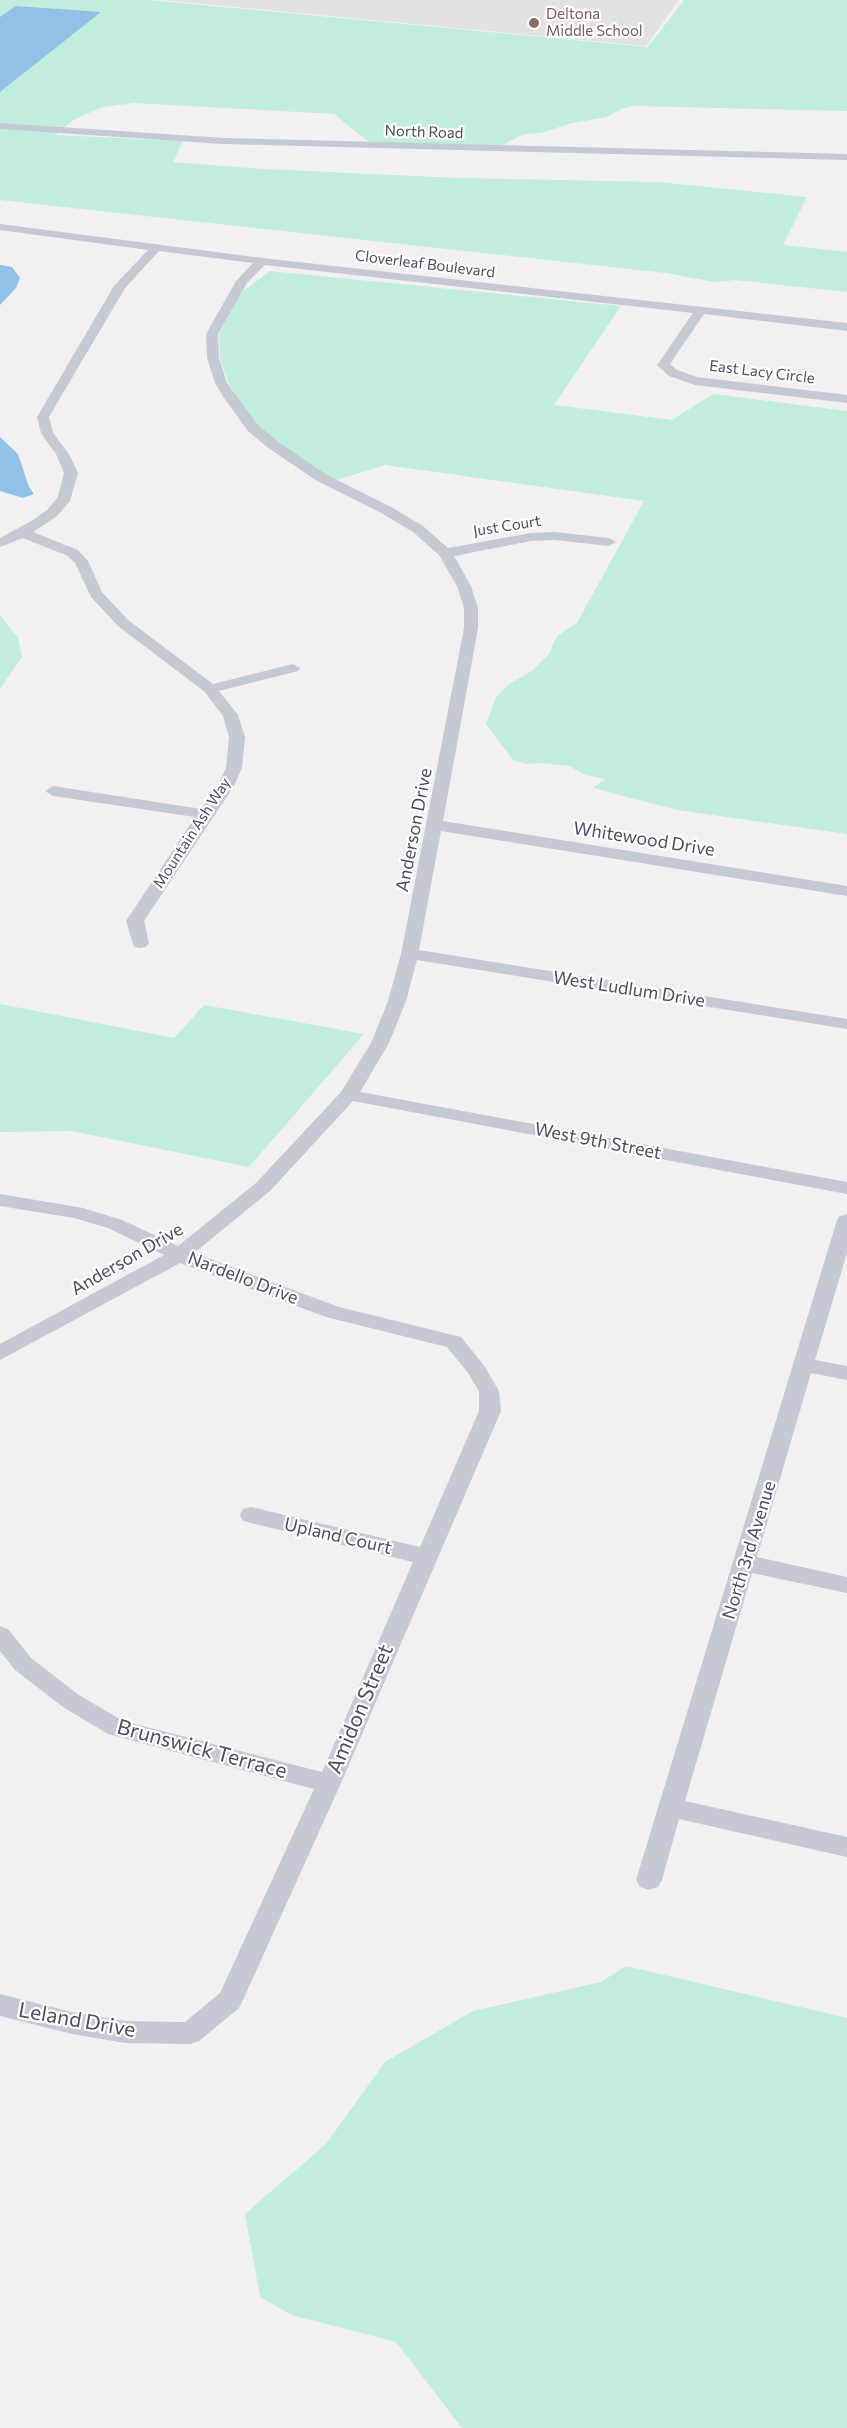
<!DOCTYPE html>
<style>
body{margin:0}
canvas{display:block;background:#f2f0f0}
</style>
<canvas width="847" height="2428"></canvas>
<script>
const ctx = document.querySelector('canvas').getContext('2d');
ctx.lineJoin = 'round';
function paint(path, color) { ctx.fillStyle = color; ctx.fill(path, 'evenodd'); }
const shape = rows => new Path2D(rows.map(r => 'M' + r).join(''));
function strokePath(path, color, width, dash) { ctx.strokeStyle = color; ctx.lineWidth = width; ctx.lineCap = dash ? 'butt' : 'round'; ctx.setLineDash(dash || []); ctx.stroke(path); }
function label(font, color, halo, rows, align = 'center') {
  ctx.font = font + ' Commissioner,sans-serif'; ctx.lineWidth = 4.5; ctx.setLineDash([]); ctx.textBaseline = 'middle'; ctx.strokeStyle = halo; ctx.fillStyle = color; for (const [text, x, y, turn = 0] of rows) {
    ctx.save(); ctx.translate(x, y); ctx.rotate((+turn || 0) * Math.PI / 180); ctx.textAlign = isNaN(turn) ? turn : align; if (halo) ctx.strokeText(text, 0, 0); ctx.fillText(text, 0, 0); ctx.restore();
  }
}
paint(shape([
 [162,0,679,0,646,46]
]), '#e3e2e1');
paint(shape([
 [0,0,149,0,648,47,684,0,847,0,847,111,632,106,621,109,607,117,572,123,541,133,524,134,502,145,370,143,334,114,134,103,103,107,75,119,62,129,0,125,0,92,100,12,0,17],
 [0,128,58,132,56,135,183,141,173,162,263,169,458,178,658,182,807,197,783,245,847,252,847,292,735,280,715,282,666,273,0,200],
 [270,271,621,306,554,405,672,420,713,394,847,411,847,834,677,810,593,788,606,779,586,775,569,766,542,763,527,764,513,760,486,724,496,697,509,684,532,671,549,654,557,636,577,623,644,501,385,465,336,480,328,477,278,443,260,427,237,398,228,382,220,358,219,334,236,301,242,292],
 [0,615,18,638,22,657,0,689],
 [0,1004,174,1038,204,1005,364,1034,249,1167,72,1131,0,1132],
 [626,1966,847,2018,847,2428,462,2428,396,2342,292,2315,260,2297,245,2214,326,2144,385,2062,473,2011,601,1982]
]), '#c1eddc');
paint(shape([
 [16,6,101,12,0,92,0,17],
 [0,265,12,267,20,278,16,288,0,305],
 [0,437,18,454,29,487,34,494,23,498,0,491]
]), '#91c1e7');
paint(shape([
 [0,123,224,138,847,154,847,160,224,144,0,129,0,123],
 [0,224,262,258,847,323,847,331,704,314,670,364,677,370,697,377,847,395,847,403,695,385,669,376,657,365,693,313,265,265,247,283,218,334,219,358,227,383,258,425,277,441,327,475,393,508,423,526,448,548,531,533,555,532,609,538,616,542,609,546,555,540,531,541,454,556,471,586,478,608,478,628,443,821,847,886,847,896,441,831,419,950,847,1019,847,1029,417,960,406,1001,389,1043,360,1092,847,1182,847,1194,353,1101,270,1191,194,1253,339,1307,461,1337,483,1364,499,1391,501,1411,341,1783,243,2000,239,2008,199,2041,190,2044,125,2043,72,2034,0,2016,0,1994,72,2012,125,2021,185,2022,220,1993,314,1789,108,1734,63,1707,15,1670,0,1651,0,1626,8,1629,31,1658,79,1695,123,1721,322,1772,413,1562,251,1523,243,1521,240,1515,243,1509,251,1507,420,1547,479,1411,479,1391,468,1373,447,1347,326,1317,180,1263,0,1360,0,1344,164,1255,108,1228,74,1218,0,1206,0,1194,83,1208,122,1220,178,1246,256,1183,341,1092,371,1043,388,1001,401,954,464,628,464,608,457,586,439,555,413,532,383,514,317,481,267,447,248,431,224,398,215,383,207,358,206,334,236,281,253,263,159,251,125,288,49,417,53,433,69,454,78,473,70,501,57,516,33,532,78,550,88,561,102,592,128,620,213,684,293,664,300,668,298,671,219,691,238,715,245,737,242,768,234,786,144,921,149,943,146,947,140,948,134,947,126,921,195,817,53,796,45,791,53,786,201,809,218,785,226,768,229,737,223,716,205,692,118,626,91,597,75,563,68,556,23,538,0,547,0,538,33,520,47,510,58,497,64,473,56,454,41,433,37,417,114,286,148,250,0,230,0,224],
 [847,1214,847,1253,815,1360,847,1366,847,1380,811,1373,757,1557,847,1577,847,1593,752,1573,685,1801,847,1837,847,1857,679,1819,662,1880,658,1887,649,1890,640,1887,636,1880,837,1220,840,1216,847,1214]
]), '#c4c9d4');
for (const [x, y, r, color] of [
 [534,23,6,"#8d6e63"]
]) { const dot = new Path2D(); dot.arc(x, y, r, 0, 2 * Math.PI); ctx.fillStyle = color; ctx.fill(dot); strokePath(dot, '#fff', 2); }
label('15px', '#785e54', '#fff', [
 ["Deltona",546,14],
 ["Middle School",546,31]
], 'left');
label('15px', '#494e5c', '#fff', [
 ["North Road",424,132,2],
 ["Cloverleaf Boulevard",425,264,7],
 ["East Lacy Circle",762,372,7],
 ["Just Court",507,526,-9],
 ["Mountain Ash Way",192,833,-57]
]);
label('18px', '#494e5c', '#fff', [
 ["Anderson Drive",414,830,-79],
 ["Whitewood Drive",644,839,9],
 ["West Ludlum Drive",629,989,9],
 ["West 9th Street",598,1141,11],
 ["Anderson Drive",127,1259,-30],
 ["Nardello Drive",243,1278,21],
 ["Upland Court",338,1536,13],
 ["North 3rd Avenue",749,1550,-73]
]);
label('21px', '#494e5c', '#fff', [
 ["Amidon Street",360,1709,-67],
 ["Brunswick Terrace",202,1749,15],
 ["Leland Drive",77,2020,10]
]);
</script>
